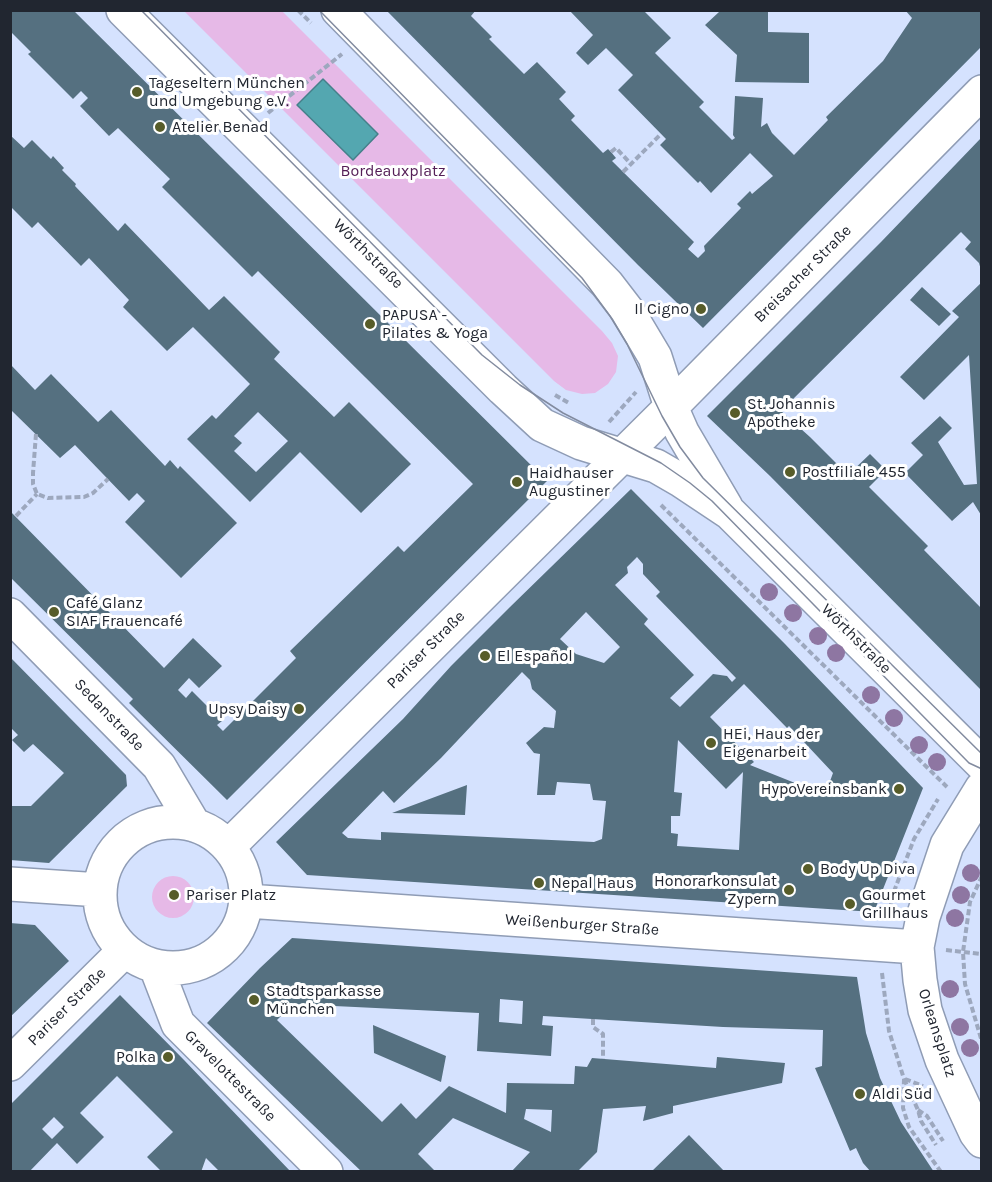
<!DOCTYPE html>
<meta charset="utf-8">
<style>
body{margin:0}
#map{position:relative;width:992px;height:1182px;overflow:hidden;background:#d5e2fe;font-family:Karla,sans-serif}
canvas{display:block}
.frame{position:absolute;inset:0;border:12px solid #212630;pointer-events:none}
</style>
<div id="map">
<canvas width="992" height="1182"></canvas>
<div class="frame"></div>
</div>
<script>
const ctx = document.querySelector('canvas').getContext('2d');
ctx.lineJoin = 'round';
function paint(path, color) { ctx.fillStyle = color; ctx.fill(path, 'evenodd'); }
const shape = rows => new Path2D(rows.map(r => 'M' + r).join(''));
function strokePath(path, color, width, dash) { ctx.strokeStyle = color; ctx.lineWidth = width; ctx.lineCap = dash ? 'butt' : 'round'; ctx.setLineDash(dash || []); ctx.stroke(path); }
function label(font, color, halo, rows, align = 'center') {
  ctx.font = font + ' Karla,sans-serif'; ctx.lineWidth = 6; ctx.setLineDash([]); ctx.textBaseline = 'middle'; ctx.strokeStyle = halo; ctx.fillStyle = color; for (const [text, x, y, turn = 0] of rows) {
    ctx.save(); ctx.translate(x, y); ctx.rotate((+turn || 0) * Math.PI / 180); ctx.textAlign = isNaN(turn) ? turn : align; if (halo) ctx.strokeText(text, 0, 0); ctx.fillText(text, 0, 0); ctx.restore();
  }
}
paint(shape([
 [184,11,282,11,602,331,612,343,618,356,616,372,608,384,595,393,582,394,566,390,554,381],
 '152 897a21 21 0 1 1 42 0a21 21 0 1 1-42 0Z'
]), '#e6b9e7');
const water = shape([
 [323,79,378,134,353,160,297,105,323,79]
]);
paint(water, '#54a7b0');
strokePath(water, '#45808a', 1.5);
paint(shape([
 [10,10,73,10,547,481,227,800,129,703,133,699,10,577,10,511,164,668,193,638,222,666,199,688,189,678,178,690,186,698,192,691,222,721,217,725,223,731,296,658,290,651,398,546,404,552,473,484,258,271,252,277,162,187,170,179,118,128,109,136,80,106,88,98,81,91,73,99,28,54,31,52,10,31],
 [386,10,476,10,471,16,492,37,489,39,524,74,537,62,566,92,559,99,575,116,571,120,603,153,608,149,611,152,616,158,612,161,694,242,688,249,698,258,705,251,704,246,741,208,737,204,750,191,752,194,773,176,750,153,711,193,700,181,698,183,660,145,666,139,618,90,633,75,606,48,588,65,576,53,593,35,569,10,643,10,671,38,655,53,704,102,699,107,732,140,735,138,733,135,735,96,763,98,761,127,767,123,772,133,794,155,828,120,826,117,883,61,912,18,905,10,981,10,981,47,703,328,638,265],
 [717,10,768,10,768,32,809,33,809,83,735,82,737,55,705,25,719,12],
 [10,135,24,148,32,140,51,159,53,156,64,168,62,170,76,184,75,186,118,231,125,223,209,310,224,296,280,352,274,359,334,417,349,402,411,464,361,513,300,452,250,502,187,439,212,415,216,419,250,384,193,327,167,351,123,307,129,300,89,258,81,266,38,222,32,228,10,206],
 [258,412,288,441,256,472,234,451,242,443,234,436],
 [981,138,981,270,979,263,965,249,971,242,961,232,781,411,810,437,848,475,870,454,886,470,869,487,928,546,924,550,981,608,981,690,770,476,707,416,881,242],
 [981,283,981,515,973,502,952,521,905,473,923,455,911,443,940,416,952,428,938,442,964,485,977,484,969,355,924,400,900,377,959,317,952,311],
 [922,287,951,314,939,326,910,300],
 [10,364,35,390,51,374,98,422,111,410,165,466,170,460,178,469,180,466,237,523,181,578,125,522,145,501,137,493,129,501,75,445,60,458,12,411,10,413],
 [631,489,785,644,923,788,874,912,307,875,276,842,403,719,451,666,510,607],
 [637,557,643,564,643,574,660,592,656,596,736,678,732,682,727,676,713,674,680,707,670,698,694,675,644,624,648,619,615,585,628,573,627,567],
 [586,612,620,647,604,663,576,654,560,639],
 [522,672,530,680,532,689,556,711,554,728,544,727,526,743,534,753,540,754,537,795,555,795,557,782,590,784,593,800,606,801,602,839,594,842,381,832,381,840,348,838,342,833,383,791,394,803,441,758],
 [744,684,787,728,789,726,833,773,825,795,750,765,754,762,710,717],
 [678,740,726,789,743,772,739,850,677,846,678,834,671,833,671,816,680,816,682,793,674,792],
 [10,657,126,775,127,786,49,863,10,860,10,806,31,806,64,773,33,744,24,752,12,740,18,735,10,727],
 [467,785,465,815,392,813],
 [10,923,35,925,69,961,10,1017],
 [292,938,857,977,866,1033,880,1078,901,1122,934,1172,871,1172,863,1163,856,1148,850,1151,815,1068,822,1066,823,1030,723,1027,543,1016,542,1025,553,1026,551,1056,477,1051,479,1013,293,1004,277,1020,382,1122,401,1103,416,1119,449,1086,506,1113,507,1083,574,1084,575,1066,587,1067,592,1058,716,1068,717,1057,785,1063,782,1083,673,1106,673,1113,643,1121,646,1106,603,1109,597,1152,577,1172,511,1172,530,1152,453,1118,418,1154,436,1172,362,1172,207,1023,260,968],
 [500,999,523,1001,522,1024,499,1022],
 [526,1109,552,1110,551,1132,524,1119],
 [120,995,184,1060,291,1172,220,1172,206,1158,201,1172,162,1172,147,1157,173,1132,117,1076,80,1113,104,1137,77,1164,57,1143,29,1172,10,1172,10,1105],
 [54,1117,64,1127,52,1139,42,1129],
 [373,1025,446,1056,441,1082,374,1053],
 [689,1135,725,1172,651,1172]
]), '#557080');
const minor = shape([
 [123,10,503,389,542,425,581,443,656,466,682,481,730,513,982,764],
 [338,10,607,284,627,310,655,357,671,407,682,432,726,507],
 [10,615,159,766,194,825],
 [982,788,947,845,923,917,917,947,920,980,925,1010,942,1060,976,1133,982,1141],
 '100 895a73 73 0 1 1 146 0a73 73 0 1 1-146 0Z',
 [229,846,662,416,982,92],
 [10,884,100,890],
 [247,901,917,947],
 [156,967,178,1024,326,1172],
 [10,1064,124,951]
]);
strokePath(minor, '#8f9cb5', 36);
strokePath(shape([
 [298,10,311,23],
 [268,113,342,54],
 [611,152,616,148,631,164],
 [623,172,661,134],
 [555,395,569,403],
 [609,422,636,392],
 [36,434,33,473,33,484,37,494,48,498,84,497,93,493,108,479],
 [661,505,947,787],
 [16,516,37,494],
 [982,876,970,902,963,952,965,984,982,1042],
 [888,918,893,894,914,839,938,799],
 [946,950,982,954],
 [882,973,889,1031,904,1079,903,1108,909,1127,941,1172],
 [593,1019,593,1027,603,1034,603,1059],
 [904,1079,918,1110,921,1121,936,1145],
 [905,1079,923,1086],
 [918,1110,927,1116,943,1141]
]), '#9da8be', 4, [6, 3]);
strokePath(minor, '#fff', 33);
strokePath(shape([
 [141,10,482,355,520,385,563,413,661,463,690,483,712,501,969,763,982,769],
 [319,10,582,278,610,316,627,344,662,416,680,447,703,478,982,754]
]), '#828b9f', 1.5);
ctx.fillStyle = '#8e76a2';
for (const [x, y] of [
 [769,592],
 [793,613],
 [818,636],
 [836,653],
 [871,695],
 [894,718],
 [919,745],
 [937,762],
 [971,873],
 [961,895],
 [955,918],
 [950,989],
 [960,1027],
 [970,1048]
]) { ctx.beginPath(); ctx.arc(x, y, 9, 0, 2 * Math.PI); ctx.fill(); }
for (const [x, y, r, color] of [
 [137,92,6,"#575c29"],
 [160,127,6,"#575c29"],
 [701,309,6,"#575c29"],
 [370,324,6,"#575c29"],
 [735,413,6,"#575c29"],
 [790,472,6,"#575c29"],
 [517,482,6,"#575c29"],
 [54,612,6,"#575c29"],
 [485,656,6,"#575c29"],
 [299,709,6,"#575c29"],
 [711,743,6,"#575c29"],
 [899,789,6,"#575c29"],
 [808,869,6,"#575c29"],
 [539,883,6,"#575c29"],
 [789,890,6,"#575c29"],
 [174,895,6,"#575c29"],
 [850,904,6,"#575c29"],
 [254,1000,6,"#575c29"],
 [168,1057,6,"#575c29"],
 [860,1094,6,"#575c29"]
]) { const dot = new Path2D(); dot.arc(x, y, r, 0, 2 * Math.PI); ctx.fillStyle = color; ctx.fill(dot); strokePath(dot, '#fff', 2); }
label('16px', '#212630', '#fff', [
 ["Tageseltern München",149,83],
 ["und Umgebung e.V.",149,101],
 ["Atelier Benad",172,127],
 ["Il Cigno",689,309,"right"],
 ["PAPUSA -",382,315],
 ["Pilates & Yoga",382,333],
 ["St. Johannis",747,404],
 ["Apotheke",747,422],
 ["Postfiliale 455",802,472],
 ["Haidhauser",529,473],
 ["Augustiner",529,491],
 ["Café Glanz",66,603],
 ["SIAF Frauencafé",66,621],
 ["El Español",497,656],
 ["Upsy Daisy",287,709,"right"],
 ["HEi, Haus der",723,734],
 ["Eigenarbeit",723,752],
 ["HypoVereinsbank",887,789,"right"],
 ["Body Up Diva",820,869],
 ["Honorarkonsulat",777,881,"right"],
 ["Zypern",777,899,"right"],
 ["Nepal Haus",551,883],
 ["Pariser Platz",186,895],
 ["Gourmet",862,895],
 ["Grillhaus",862,913],
 ["Stadtsparkasse",266,991],
 ["München",266,1009],
 ["Polka",156,1057,"right"],
 ["Aldi Süd",872,1094]
], 'left');
label('16px', '#541e56', '#fff', [
 ["Bordeauxplatz",393,171]
]);
label('16px', '#212630', '#fff', [
 ["Wörthstraße",368,254,45],
 ["Breisacher Straße",803,274,-45],
 ["Wörthstraße",856,639,45],
 ["Pariser Straße",426,650,-45],
 ["Sedanstraße",109,715,46],
 ["Weißenburger Straße",582,925,4],
 ["Pariser Straße",67,1007,-45],
 ["Orleansplatz",937,1033,72],
 ["Gravelottestraße",230,1076,45]
]);
</script>
